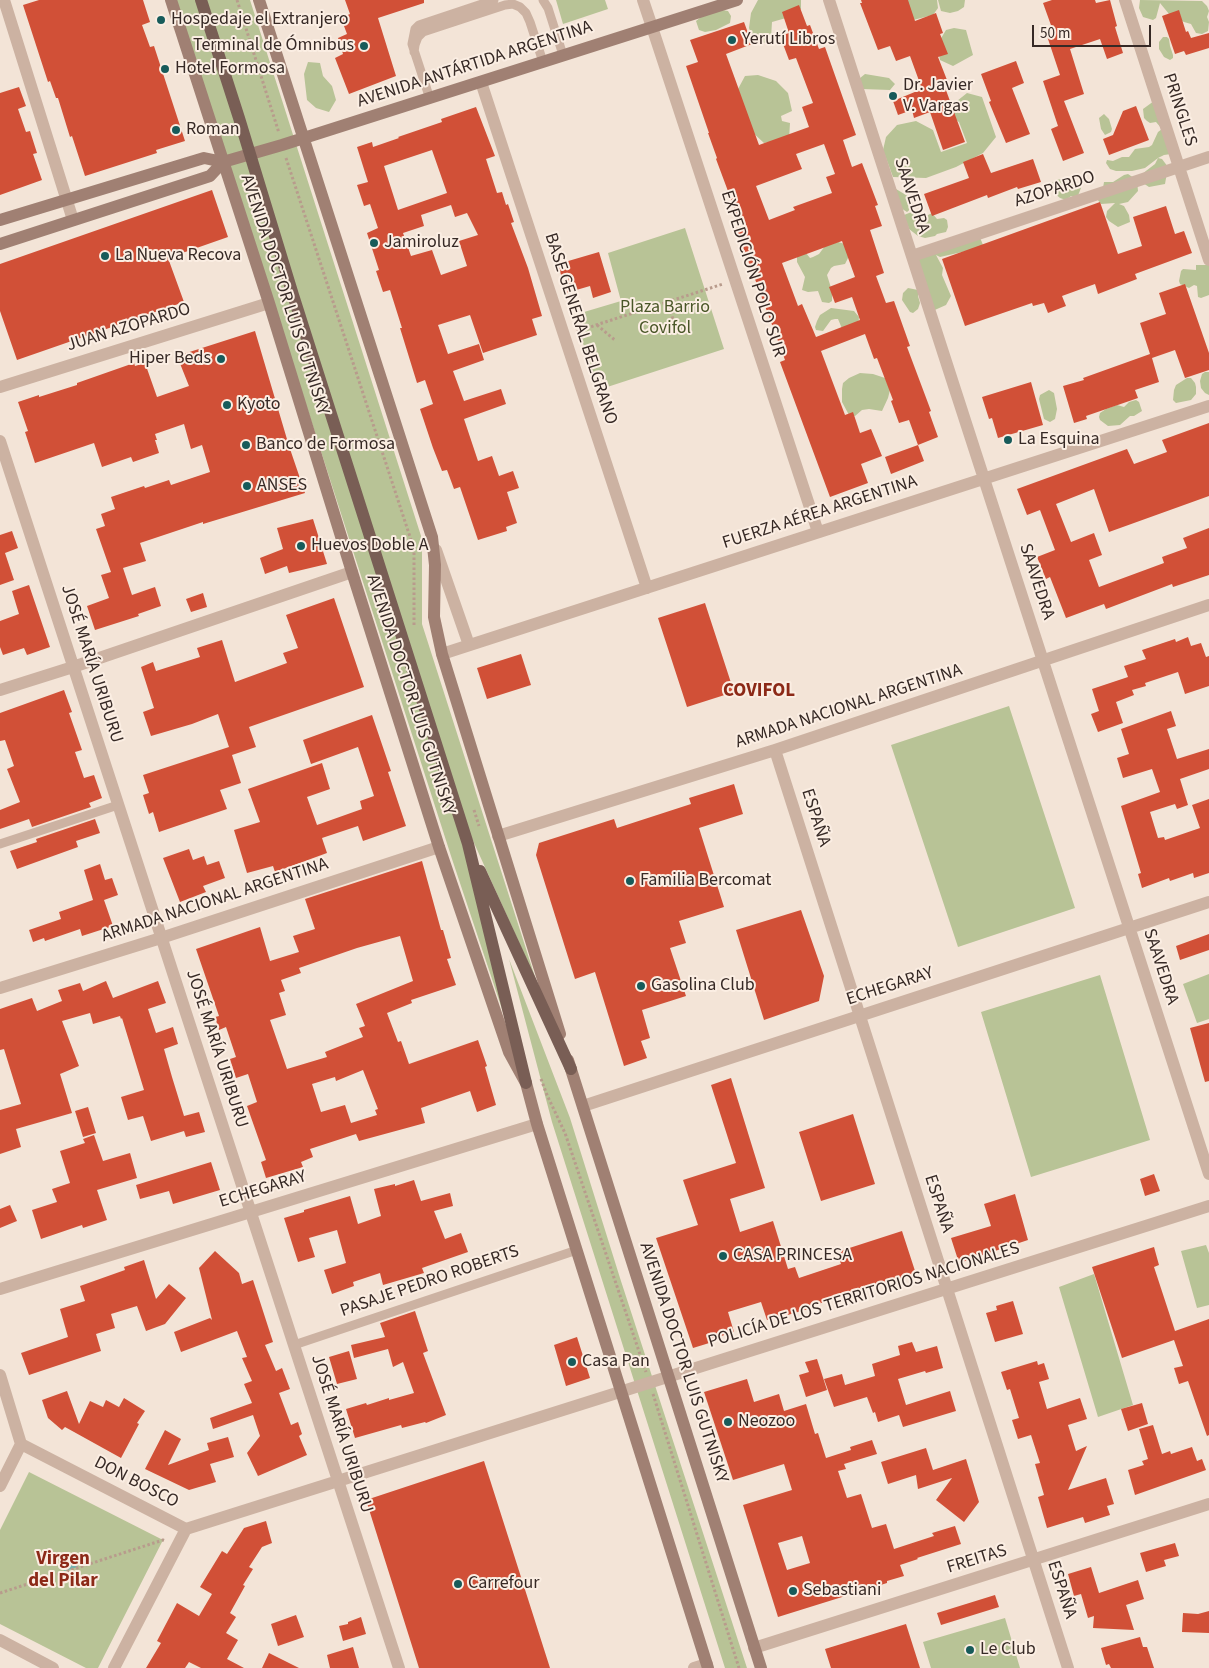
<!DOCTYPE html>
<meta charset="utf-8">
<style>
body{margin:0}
#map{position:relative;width:1209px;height:1668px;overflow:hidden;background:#f3e4d7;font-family:"Source Sans 3",sans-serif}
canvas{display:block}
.scale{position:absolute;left:1032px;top:25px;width:119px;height:22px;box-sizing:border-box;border:2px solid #362925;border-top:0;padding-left:6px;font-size:15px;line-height:18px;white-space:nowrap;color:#362925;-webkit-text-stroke:4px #fbeee3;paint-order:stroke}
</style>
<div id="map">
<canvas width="1209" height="1668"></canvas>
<div class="scale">50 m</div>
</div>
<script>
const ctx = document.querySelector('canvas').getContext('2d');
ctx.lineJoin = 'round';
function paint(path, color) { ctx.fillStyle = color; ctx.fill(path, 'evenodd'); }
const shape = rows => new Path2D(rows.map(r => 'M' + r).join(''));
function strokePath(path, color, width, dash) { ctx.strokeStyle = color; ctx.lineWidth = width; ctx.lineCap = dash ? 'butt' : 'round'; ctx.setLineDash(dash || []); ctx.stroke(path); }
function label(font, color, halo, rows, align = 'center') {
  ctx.font = font + ' "Source Sans 3",sans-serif'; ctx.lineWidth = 4; ctx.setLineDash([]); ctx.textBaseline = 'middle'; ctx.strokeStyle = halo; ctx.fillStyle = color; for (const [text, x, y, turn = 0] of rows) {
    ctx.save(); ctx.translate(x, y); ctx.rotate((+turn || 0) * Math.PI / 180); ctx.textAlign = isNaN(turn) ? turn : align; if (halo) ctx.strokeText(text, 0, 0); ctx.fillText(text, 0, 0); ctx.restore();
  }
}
paint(shape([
 [176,0,250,0,422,539,422,624,536,980,451,792,512,1039,452,859],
 [556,0,605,0,608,9,563,24],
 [758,0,801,0,801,9,793,16,772,22,771,38,766,43,753,40,749,28,751,13],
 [906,0,937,0,938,8,933,15,901,23],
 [938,0,965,0,964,7,958,11,950,13,941,11],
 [1140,0,1202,1,1207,6,1209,11,1207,17,1209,22,1208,31,1202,34,1196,33,1191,24,1184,22,1169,14,1160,3,1156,18,1153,20,1143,17,1139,8],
 [711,9,717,9,728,11,731,16,730,23,716,30,705,32,699,30,696,21],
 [954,28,966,30,973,55,953,66,940,60,937,45,946,30],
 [1163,37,1167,37,1169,39,1170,46,1173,55,1173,58,1170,60,1164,57,1159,49,1159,42],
 [308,62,320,63,323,76,332,86,336,100,329,112,316,108,307,100,304,74],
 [865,74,889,78,895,84,890,90,862,89,854,83],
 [758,75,776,81,788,93,792,111,781,116,782,121,790,123,789,139,764,143,749,129,738,89,745,76],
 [967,93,982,97,996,137,983,153,956,167,926,178,893,177,883,150,886,137,897,125,916,121,933,130,941,152,967,143,959,122,954,119,952,105],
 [1154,101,1171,154,1164,155,1158,158,1162,159,1168,167,1165,184,1149,187,1143,183,1142,174,1155,164,1158,158,1145,168,1132,171,1116,171,1110,169,1106,163,1107,160,1113,161,1122,157,1129,157,1135,149,1149,147,1152,145,1158,132,1162,129,1156,122,1150,123,1147,121,1144,118,1143,109],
 [1104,114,1109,119,1112,129,1111,132,1105,135,1101,129,1099,118],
 [1128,174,1137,180,1138,191,1128,202,1119,204,1124,206,1129,215,1130,222,1118,227,1109,221,1106,217,1107,211,1115,203,1101,204,1097,199,1103,188,1104,182,1113,182,1124,175],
 [1062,179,1065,182,1075,179,1081,188,1077,198,1071,196,1066,200,1060,198,1052,191,1050,185,1055,180],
 [896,189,906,195,910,198,914,206,907,212,890,201],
 [914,211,926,216,932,213,937,219,944,218,947,220,948,227,946,232,937,234,935,236,925,238,918,236,909,229,904,215],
 [685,228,724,349,598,390,574,315,621,301,608,253],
 [979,235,983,245,971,250,940,257,936,255,943,268,942,275,951,296,946,305,928,313,918,259],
 [838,242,845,244,848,250,848,258,845,264,834,266,831,268,827,275,832,291,832,301,829,303,822,302,818,291,808,292,802,290,805,277,797,262,797,256,806,253,810,258,813,257,819,254,825,246],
 [1196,265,1209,265,1209,295,1201,298,1198,297,1197,286,1194,285,1189,288,1180,284,1179,281,1181,271,1183,269,1196,270],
 [908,288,918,290,918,296,920,303,918,309,913,313,910,312,902,300,903,293],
 [831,308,854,311,859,317,858,328,843,331,838,319,835,319,831,320,823,331,816,330,815,327,817,321,820,315],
 [1205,372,1209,372,1209,395,1205,393,1201,388,1200,381,1202,374],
 [860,373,873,374,885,378,890,390,888,398,882,411,869,409,862,410,855,416,849,415,842,402,842,389,843,383,849,378],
 [1187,378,1191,378,1195,383,1196,387,1196,394,1191,400,1176,403,1173,400,1174,390,1176,385],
 [1049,390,1054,393,1057,409,1055,419,1050,422,1044,419,1039,399,1040,395],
 [1136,400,1139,402,1142,411,1134,416,1130,416,1120,425,1108,426,1100,420,1099,417,1100,413,1106,409,1117,405,1124,407,1129,402],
 [1009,706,1075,908,958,947,891,745],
 [509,959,570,1118,620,1278,747,1668,725,1668,552,1122],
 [1209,974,1209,1019,1197,1023,1183,984],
 [1100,975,1150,1140,1031,1177,981,1012],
 [1206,1245,1209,1253,1209,1305,1197,1308,1181,1251],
 [1094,1274,1133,1405,1098,1417,1059,1287],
 [29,1472,163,1540,98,1668,86,1668,0,1624,0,1530],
 [1005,1618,1020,1668,931,1668,923,1642]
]), '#b8c396');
paint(shape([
 [74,1553,78,1567,64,1571,61,1559]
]), '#74b3b0');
paint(shape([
 [39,0,143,0,150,22,142,25,150,47,154,46,185,141,156,150,157,153,85,176,72,136,70,137,58,98,56,98,50,81,48,82,23,5],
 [345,0,424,0,424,3,378,18,396,76,349,94,335,58,343,54,338,38,347,34,341,18,350,14],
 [861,0,908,0,915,21,936,13,943,33,940,34,948,54,938,57,947,80,943,82,965,142,943,150,930,112,914,118,912,110,898,115,893,101,922,89,910,56,896,61,890,46,878,50,860,3,862,3],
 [1052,0,1095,0,1096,3,1110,0,1117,26,1115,27,1123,53,1107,59,1100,39,1070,49,1084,94,1064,101,1084,153,1063,161,1051,129,1058,126,1043,81,1060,75,1045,30,1052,28,1043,3],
 [799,5,807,26,810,25,819,49,825,47,856,135,843,140,852,167,862,163,878,205,875,206,882,226,870,230,884,273,876,276,886,303,894,301,910,346,907,347,931,411,929,412,938,437,918,445,909,420,899,423,891,401,893,400,877,358,874,359,865,334,821,351,845,415,853,412,860,433,871,429,882,456,861,464,868,483,830,497,780,362,785,360,736,228,741,226,716,159,717,158,708,133,709,133,686,66,698,62,690,40,744,22,752,44,726,54,759,145,809,127,802,107,813,103,796,58,789,60,780,36,789,33,782,12],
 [824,144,835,174,826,177,832,193,793,207,795,210,769,220,756,186,802,169,796,154],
 [842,241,855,277,829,287,835,303,852,297,860,320,816,337,802,304,798,306,782,263],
 [1179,10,1186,32,1188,31,1191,38,1209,33,1209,48,1186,55,1184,51,1175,54,1162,16],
 [1016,61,1024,83,1012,88,1030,134,1006,143,989,102,991,101,981,74],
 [19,87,26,106,18,109,26,132,30,131,37,153,33,154,42,180,0,195,0,93],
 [1136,106,1149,140,1109,155,1103,139,1113,135,1123,111],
 [476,107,495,156,486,159,497,193,502,192,506,205,508,204,514,222,511,223,528,268,542,316,532,319,537,335,483,353,470,315,438,325,448,354,479,344,484,360,453,371,464,401,501,389,506,404,464,419,478,461,492,456,499,476,513,471,519,488,507,492,517,523,506,527,507,531,478,540,460,487,454,489,447,470,442,471,433,448,420,409,433,404,425,380,417,383,400,328,402,328,390,290,383,292,376,271,379,270,367,233,378,228,370,204,364,206,357,185,368,182,357,147,372,142,373,147,399,138,398,137,442,122,441,119],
 [432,150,447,193,398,210,384,166],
 [451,205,455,217,467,213,478,235,459,241,467,266,441,275,432,250,411,256,403,233,424,226,421,215],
 [983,154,991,173,1033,159,1041,182,1018,189,1017,187,988,198,987,195,932,216,924,194,969,178,963,162],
 [212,190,228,237,168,258,184,302,17,360,0,311,0,264],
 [1100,202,1118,254,1142,246,1133,217,1166,206,1175,234,1184,231,1192,253,1135,274,1137,279,1098,294,1095,284,1062,296,1066,306,1048,313,1044,303,1033,306,1032,303,965,326,942,259],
 [599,252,611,292,593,298,590,286,566,293,558,264],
 [1185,284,1209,353,1209,370,1185,378,1175,350,1152,358,1159,382,1135,390,1138,398,1086,416,1087,419,1074,423,1063,386,1084,380,1083,378,1150,354,1140,323,1166,314,1159,293],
 [255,331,289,446,305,493,203,524,203,522,140,543,146,561,123,568,132,595,155,587,161,606,138,614,139,616,95,630,87,606,109,598,101,575,111,572,96,529,105,526,101,514,115,509,111,497,144,486,145,488,169,480,171,485,210,472,202,445,191,449,184,424,155,434,157,440,155,440,159,453,133,462,131,457,102,467,94,443,35,463,25,432,28,431,18,402,39,395,39,397,77,385,77,383,134,363,135,366,145,363,157,397,189,386,177,356],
 [1031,382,1043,425,998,438,992,418,989,419,982,397],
 [1209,423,1209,496,1109,532,1094,489,1056,504,1071,542,1094,533,1102,555,1089,560,1099,587,1164,563,1162,557,1187,548,1183,538,1209,528,1209,575,1173,587,1172,584,1106,609,1104,604,1066,618,1050,577,1046,579,1037,557,1055,550,1040,510,1027,515,1017,489,1127,449,1134,464,1167,452,1162,440],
 [918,445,924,461,891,474,885,457],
 [313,519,327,564,289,573,287,566,265,574,260,558,283,549,277,528],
 [12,531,18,548,5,553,14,580,0,585,0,535],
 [29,585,50,647,27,655,24,648,3,655,0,647,0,621,19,614,12,591],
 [203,593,207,607,191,612,186,599],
 [334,598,364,687,249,727,256,747,232,755,241,783,220,790,227,809,159,832,153,812,149,814,143,795,149,793,143,775,229,747,218,714,192,724,151,736,143,712,154,708,141,667,153,662,156,671,200,657,197,648,222,640,235,682,287,663,283,653,298,648,286,615],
 [705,603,734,692,687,707,658,618],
 [1188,637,1191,646,1201,643,1206,657,1209,656,1209,686,1185,694,1178,672,1145,683,1146,686,1132,690,1134,695,1116,702,1123,723,1098,732,1091,714,1099,711,1092,689,1128,677,1124,666,1146,659,1142,650,1175,639,1176,642],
 [521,654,531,685,487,699,477,668],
 [64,690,72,712,69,713,82,750,75,752,84,778,94,775,102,798,89,803,91,807,32,827,29,819,0,829,0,810,20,802,7,769,14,766,5,740,0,741,0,713],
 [1171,711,1176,726,1167,729,1177,759,1209,749,1209,769,1180,779,1188,805,1177,809,1175,804,1150,812,1158,838,1164,837,1165,840,1200,828,1192,805,1209,799,1209,873,1194,878,1193,873,1170,881,1169,878,1142,888,1138,874,1141,873,1121,806,1160,792,1152,769,1123,778,1117,758,1129,754,1121,729],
 [372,715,391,771,388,772,406,826,363,841,358,826,322,838,327,853,275,872,273,866,247,873,234,830,260,822,248,789,322,763,330,789,307,797,317,825,362,809,360,801,374,796,358,747,311,764,303,740],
 [734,784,743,814,699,828,724,907,679,921,686,943,670,948,686,996,642,1010,650,1038,641,1041,647,1058,624,1066,595,972,575,979,536,855,539,843,614,819,617,828,691,804,689,798],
 [95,819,100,833,76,841,78,847,17,869,10,851,37,842,36,839],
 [189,849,193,860,204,856,207,865,219,861,225,878,203,886,206,892,180,902,163,858],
 [422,861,441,930,443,930,451,958,447,959,456,985,411,1000,412,1003,387,1013,398,1042,401,1041,409,1064,478,1040,487,1066,485,1067,496,1105,477,1112,470,1091,421,1108,425,1123,359,1141,356,1134,310,1149,313,1157,301,1162,303,1167,266,1178,261,1162,266,1160,247,1106,257,1102,248,1074,236,1078,230,1059,236,1057,226,1027,219,1030,215,1017,219,1016,196,949,260,927,270,961,299,952,293,936,315,929,305,899],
 [400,936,413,981,356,1004,365,1026,359,1028,363,1037,325,1052,327,1057,287,1069,270,1020,286,1015,279,993,285,991,281,980,301,973,299,968,357,948],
 [363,1070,378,1109,375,1110,377,1115,351,1123,345,1105,321,1112,312,1084,335,1077,336,1081],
 [100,864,105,880,112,878,118,895,104,900,113,926,82,936,80,929,45,941,44,938,33,942,29,930,61,919,59,912,93,900,84,870],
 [801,910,824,976,819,1001,764,1020,736,930],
 [1209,934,1209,950,1180,960,1176,946],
 [106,981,113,998,158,981,166,1003,148,1009,156,1033,173,1027,178,1044,164,1049,172,1077,184,1116,199,1112,205,1132,186,1137,184,1131,151,1141,143,1116,128,1120,121,1097,144,1090,122,1018,121,1019,120,1016,93,1024,90,1013,62,1021,79,1066,60,1074,72,1113,16,1129,21,1147,0,1154,0,1110,21,1104,4,1049,0,1050,0,1009,32,998,37,1011,62,1001,58,990,80,983,83,991],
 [1209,1023,1209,1081,1205,1082,1190,1028],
 [731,1078,765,1188,730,1199,740,1232,773,1221,788,1269,795,1267,799,1278,841,1264,837,1252,902,1231,916,1274,808,1307,808,1309,781,1317,781,1315,767,1320,761,1302,728,1312,734,1332,718,1337,719,1340,693,1348,656,1238,698,1225,683,1180,736,1163,711,1085],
 [88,1107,96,1133,83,1137,75,1111],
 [853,1114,875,1184,821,1201,799,1132],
 [94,1135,103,1161,130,1153,137,1178,97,1190,107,1220,83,1228,82,1225,41,1239,32,1210,57,1202,52,1189,70,1183,60,1151,85,1143,83,1139],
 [211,1162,220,1190,173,1204,169,1191,140,1199,136,1185],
 [1154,1174,1160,1191,1145,1196,1140,1179],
 [414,1180,421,1201,450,1193,453,1206,434,1211,445,1239,461,1233,468,1252,422,1268,424,1273,383,1285,380,1273,353,1282,354,1286,332,1294,324,1270,346,1263,337,1230,309,1238,315,1257,298,1262,284,1218,304,1212,304,1210,350,1196,358,1224,381,1216,374,1189,395,1184,395,1186],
 [1015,1194,1028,1240,959,1263,951,1238,991,1226,984,1204],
 [10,1205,17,1221,0,1228,0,1209],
 [1154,1247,1159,1265,1154,1267,1175,1331,1209,1319,1209,1435,1207,1436,1188,1381,1179,1384,1174,1368,1183,1366,1174,1340,1122,1358,1092,1267],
 [215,1251,239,1273,242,1284,253,1280,273,1342,265,1345,276,1371,282,1368,290,1389,279,1393,291,1425,298,1422,302,1434,299,1436,307,1455,258,1476,247,1453,260,1436,253,1415,213,1429,210,1418,252,1403,244,1384,252,1381,242,1358,247,1357,237,1331,181,1352,174,1332,210,1318,212,1320,199,1268],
 [144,1260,156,1299,169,1284,186,1298,165,1324,146,1331,137,1306,111,1314,115,1328,96,1334,101,1351,29,1375,21,1353,68,1337,60,1309,85,1301,80,1286,125,1270,124,1267],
 [1013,1301,1023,1334,995,1342,986,1313,997,1310,996,1306],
 [415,1311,428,1351,423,1353,446,1415,426,1423,425,1422,402,1428,401,1425,355,1438,346,1409,366,1403,367,1405,389,1398,389,1400,414,1393,403,1362,393,1367,388,1349,354,1358,351,1345,385,1337,380,1323],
 [577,1337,590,1378,566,1386,554,1345],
 [912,1342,916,1352,937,1346,943,1368,926,1373,925,1371,898,1379,906,1405,950,1391,956,1411,903,1427,899,1415,878,1422,875,1412,873,1413,867,1397,834,1407,824,1379,842,1374,845,1385,875,1376,872,1364,900,1355,898,1346],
 [349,1351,357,1379,337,1384,329,1357],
 [817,1359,827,1390,806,1397,799,1375,809,1372,805,1362],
 [1037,1361,1038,1365,1044,1363,1049,1379,1039,1382,1047,1409,1080,1398,1087,1419,1068,1425,1076,1451,1087,1446,1068,1490,1106,1478,1114,1504,1107,1506,1110,1515,1085,1523,1083,1517,1047,1528,1038,1497,1044,1495,1035,1464,1040,1463,1031,1435,1018,1439,1012,1420,1019,1418,1010,1389,1007,1390,1001,1372],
 [747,1379,754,1402,779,1394,784,1411,806,1404,815,1434,818,1433,826,1458,851,1450,850,1447,872,1440,877,1454,844,1464,846,1469,838,1471,847,1498,861,1494,872,1528,886,1524,894,1549,934,1536,932,1533,955,1526,961,1544,917,1558,918,1559,900,1565,904,1576,887,1581,887,1583,778,1617,743,1505,792,1490,784,1464,733,1480,704,1392],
 [802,1536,810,1563,787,1570,778,1543],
 [67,1391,79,1424,90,1401,103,1407,106,1400,119,1407,124,1398,145,1411,137,1423,139,1424,121,1458,65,1427,62,1430,48,1418,42,1400],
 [1142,1403,1148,1424,1128,1431,1121,1409],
 [1153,1425,1162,1454,1170,1451,1171,1454,1192,1447,1197,1461,1202,1459,1206,1470,1135,1495,1128,1470,1144,1465,1142,1461,1148,1459,1139,1429],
 [165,1430,181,1439,168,1465,209,1450,207,1443,228,1437,234,1457,210,1464,216,1482,189,1490,145,1469],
 [926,1448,933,1470,966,1459,979,1502,964,1522,936,1500,952,1478,918,1489,916,1475,888,1484,881,1462],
 [484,1461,550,1668,419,1668,366,1500],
 [266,1521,272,1543,262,1547,249,1567,253,1569,243,1585,245,1586,230,1613,236,1617,226,1633,238,1640,227,1659,244,1668,201,1668,189,1662,185,1668,146,1668,161,1643,157,1641,177,1603,199,1616,212,1594,200,1587,222,1551,227,1554,244,1528],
 [1175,1543,1179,1556,1164,1560,1166,1566,1146,1572,1140,1553],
 [1091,1567,1099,1593,1138,1580,1144,1599,1126,1605,1134,1630,1093,1628,1094,1616,1088,1618,1081,1594,1074,1596,1068,1574],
 [995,1595,999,1607,941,1625,937,1613],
 [1209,1611,1209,1633,1182,1632,1183,1613,1198,1614],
 [296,1615,304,1637,278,1646,271,1624],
 [361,1617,366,1634,343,1641,339,1626,348,1624,348,1622],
 [906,1624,920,1668,831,1668,825,1649],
 [1140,1637,1143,1647,1147,1647,1154,1668,1111,1668,1109,1664,1106,1665,1101,1648],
 [353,1647,359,1668,330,1668,327,1655],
 [269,1653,299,1668,262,1668]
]), '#d15037');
strokePath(shape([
 [237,0,279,133],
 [286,158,414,549,414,626],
 [668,302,674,323],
 [597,325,616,341],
 [577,332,596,325,723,284],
 [474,810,479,826],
 [541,1079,547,1095,565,1133,646,1372],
 [653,1394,739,1668],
 [0,1593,163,1540,166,1541]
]), '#b89b8c', 3, [2.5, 2.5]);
strokePath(shape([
 [543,0,548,8,563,55],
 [414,52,415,45,418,37,423,32,505,5,513,4,520,7,526,13,530,22,543,62],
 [430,99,412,44,415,29,419,25,494,0],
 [0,844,118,805],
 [294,1345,577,1250]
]), '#ccb2a2', 9);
strokePath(shape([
 [4,0,73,220],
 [829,0,1209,1174],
 [1125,0,1209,260],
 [652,27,818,532],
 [481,82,647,588],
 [912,256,1209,157],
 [0,387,269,303],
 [0,441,399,1668],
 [436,550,469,645],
 [442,654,1209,406],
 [0,690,73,667,352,572],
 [775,750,1068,1668],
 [498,836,775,750,1209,605],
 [0,988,161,938,439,847],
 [583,1106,1209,902],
 [0,1289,537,1124],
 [0,1375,21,1444,186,1529,114,1668],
 [0,1486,21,1444],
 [186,1529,1209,1206],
 [0,1640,53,1668],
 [754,1648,1209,1504],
 [694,1668,707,1664]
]), '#ccb2a2', 12);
strokePath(shape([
 [643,0,652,27]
]), '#ccb2a2', 12);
strokePath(shape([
 [171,0,269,303,352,572,439,847,509,1052,526,1083,537,1124,708,1668],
 [259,0,432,537,435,565,434,617,442,654,560,1034],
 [0,220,204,158,223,162,282,145,737,0],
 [0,244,210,176,223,162],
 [568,1060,761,1668]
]), '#a08073', 12);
strokePath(shape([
 [201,0,239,118,293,295,468,844,526,1083],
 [480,871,571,1069]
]), '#795e55', 12);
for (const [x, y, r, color] of [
 [161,20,5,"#175b5a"],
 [732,40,5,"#175b5a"],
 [364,46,5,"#175b5a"],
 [165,69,5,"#175b5a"],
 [893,96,5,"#175b5a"],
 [176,130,5,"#175b5a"],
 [374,243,5,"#175b5a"],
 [105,256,5,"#175b5a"],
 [221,359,5,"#175b5a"],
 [227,405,5,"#175b5a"],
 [1008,440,5,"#175b5a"],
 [246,445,5,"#175b5a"],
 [247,486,5,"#175b5a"],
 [301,546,5,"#175b5a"],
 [630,881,5,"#175b5a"],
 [641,986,5,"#175b5a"],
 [723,1256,5,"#175b5a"],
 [572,1362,5,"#175b5a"],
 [728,1422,5,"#175b5a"],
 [458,1584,5,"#175b5a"],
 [793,1591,5,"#175b5a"],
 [970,1650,5,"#175b5a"]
]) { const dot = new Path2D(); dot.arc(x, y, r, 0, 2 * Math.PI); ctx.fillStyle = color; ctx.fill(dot); strokePath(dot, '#fbeee3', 2); }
label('18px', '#362925', '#fbeee3', [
 ["Hospedaje el Extranjero",171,20],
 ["Yerutí Libros",742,40],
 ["Terminal de Ómnibus",354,46,"right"],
 ["Hotel Formosa",175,69],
 ["Dr. Javier",903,86],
 ["V. Vargas",903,107],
 ["Roman",186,130],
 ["Jamiroluz",384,243],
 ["La Nueva Recova",115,256],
 ["Hiper Beds",211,359,"right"],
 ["Kyoto",237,405],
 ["La Esquina",1018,440],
 ["Banco de Formosa",256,445],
 ["ANSES",257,486],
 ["Huevos Doble A",311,546],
 ["Familia Bercomat",640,881],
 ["Gasolina Club",651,986],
 ["CASA PRINCESA",733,1256],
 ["Casa Pan",582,1362],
 ["Neozoo",738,1422],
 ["Carrefour",468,1584],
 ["Sebastiani",803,1591],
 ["Le Club",980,1650]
], 'left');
label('18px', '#362925', '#fbeee3', [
 ["AVENIDA ANTÁRTIDA ARGENTINA",475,65,-18],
 ["PRINGLES",1179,110,72],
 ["AZOPARDO",1055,190,-18],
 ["SAAVEDRA",911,196,72],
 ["EXPEDICIÓN POLO SUR",752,274,72],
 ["AVENIDA DOCTOR LUIS GUTNISKY",284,295,72],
 ["JUAN AZOPARDO",129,328,-17],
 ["BASE GENERAL BELGRANO",580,329,72],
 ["FUERZA AÉREA ARGENTINA",820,513,-18],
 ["SAAVEDRA",1036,582,72],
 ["JOSÉ MARÍA URIBURU",91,664,72],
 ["AVENIDA DOCTOR LUIS GUTNISKY",410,695,72],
 ["ARMADA NACIONAL ARGENTINA",849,707,-18],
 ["ESPAÑA",815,818,72],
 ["ARMADA NACIONAL ARGENTINA",215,901,-18],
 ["SAAVEDRA",1160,967,72],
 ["ECHEGARAY",890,987,-18],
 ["JOSÉ MARÍA URIBURU",216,1049,72],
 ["ECHEGARAY",263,1190,-17],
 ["ESPAÑA",938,1204,72],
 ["PASAJE PEDRO ROBERTS",430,1282,-19],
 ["POLICÍA DE LOS TERRITORIOS NACIONALES",864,1296,-17],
 ["AVENIDA DOCTOR LUIS GUTNISKY",683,1363,72],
 ["JOSÉ MARÍA URIBURU",341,1434,72],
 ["DON BOSCO",136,1483,27],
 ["FREITAS",977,1560,-17],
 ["ESPAÑA",1061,1590,72]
]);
label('18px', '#495627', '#fbeee3', [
 ["Plaza Barrio",665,308],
 ["Covifol",665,329]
]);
label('bold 19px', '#8c2917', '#fbeee3', [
 ["COVIFOL",759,692],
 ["Virgen",63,1560],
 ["del Pilar",63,1582]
]);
</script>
